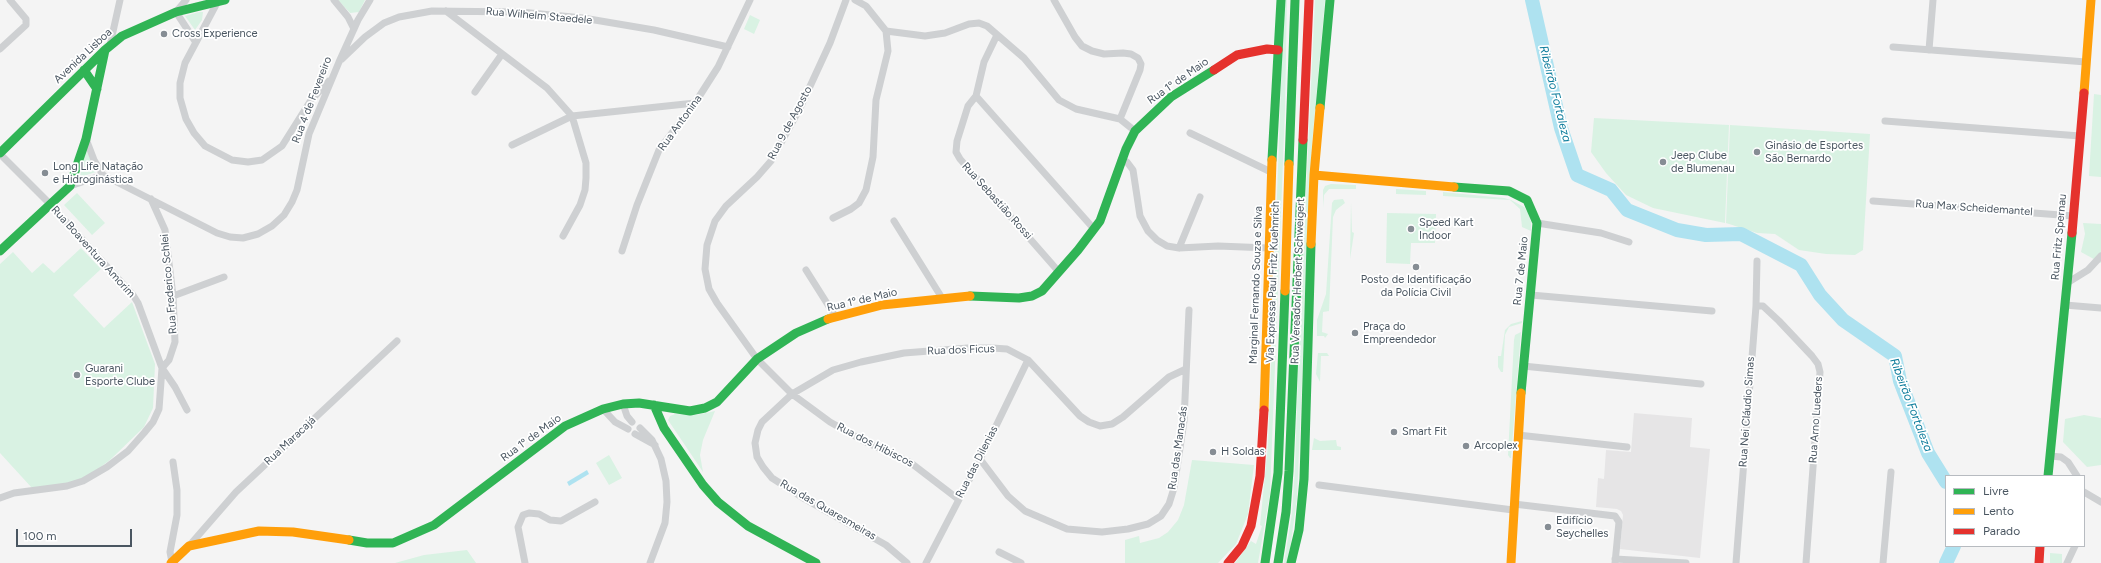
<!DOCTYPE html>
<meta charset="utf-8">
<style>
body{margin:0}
#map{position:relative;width:2101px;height:563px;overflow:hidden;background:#f4f4f4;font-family:Figtree,sans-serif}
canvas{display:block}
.legend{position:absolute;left:1945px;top:475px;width:140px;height:72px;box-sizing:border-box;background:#fff;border:1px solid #b7bbc0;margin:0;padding:5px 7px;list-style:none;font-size:12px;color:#4a5661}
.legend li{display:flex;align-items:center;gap:8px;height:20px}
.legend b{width:20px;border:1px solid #b7bbc0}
.scale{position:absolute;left:16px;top:529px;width:116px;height:18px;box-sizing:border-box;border:2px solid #4a5661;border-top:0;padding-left:5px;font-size:12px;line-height:14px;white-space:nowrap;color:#4a5661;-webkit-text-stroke:3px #fff;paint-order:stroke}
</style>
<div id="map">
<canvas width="2101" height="563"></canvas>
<ul class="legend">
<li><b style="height:5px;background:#30b455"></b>Livre</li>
<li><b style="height:5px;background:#ff9f0a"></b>Lento</li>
<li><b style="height:5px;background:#e5322d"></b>Parado</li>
</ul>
<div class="scale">100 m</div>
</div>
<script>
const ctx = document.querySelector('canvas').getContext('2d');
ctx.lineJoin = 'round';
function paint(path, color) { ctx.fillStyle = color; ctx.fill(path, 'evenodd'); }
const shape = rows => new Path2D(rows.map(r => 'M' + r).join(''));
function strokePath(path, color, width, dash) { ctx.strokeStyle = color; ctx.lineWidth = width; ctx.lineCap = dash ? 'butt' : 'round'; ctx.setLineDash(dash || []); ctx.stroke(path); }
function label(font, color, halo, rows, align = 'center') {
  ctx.font = font + ' Figtree,sans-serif'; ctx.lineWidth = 3.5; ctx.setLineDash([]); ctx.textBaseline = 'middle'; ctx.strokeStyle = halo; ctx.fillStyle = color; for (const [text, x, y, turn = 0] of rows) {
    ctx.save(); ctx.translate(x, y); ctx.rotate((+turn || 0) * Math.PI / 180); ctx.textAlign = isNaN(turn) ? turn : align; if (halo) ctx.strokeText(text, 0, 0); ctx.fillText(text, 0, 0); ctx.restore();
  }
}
paint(shape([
 [1634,413,1692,418,1690,447,1710,449,1700,558,1620,549,1623,515,1621,511,1617,509,1596,507,1598,478,1604,479,1606,450,1631,452]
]), '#e6e5e6');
paint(shape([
 [338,0,365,0,359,12,350,13],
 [1284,0,1287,0,1285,110,1270,494,1258,563,1235,563,1251,541,1256,544,1262,526,1260,525,1268,445],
 [1315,0,1325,0,1312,144,1297,499,1288,563,1284,563,1292,513,1295,468,1299,343],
 [199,12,203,12,202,20,195,30,185,16],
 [750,15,760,20,754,34,744,29],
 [2094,94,2101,95,2101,177,2089,176],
 [1594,118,1729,125,1725,223,1653,208,1626,195,1606,173,1591,152],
 [1730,125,1870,134,1863,250,1855,255,1826,254,1799,250,1775,234,1757,233,1726,223],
 [86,149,96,172,80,177,83,162],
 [1331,184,1356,185,1356,189,1329,189,1324,195,1323,208,1323,190,1325,186],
 [1396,189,1426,191,1426,195,1396,194],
 [1443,192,1504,198,1511,200,1524,207,1528,213,1531,222,1531,231,1522,227,1520,209,1510,200,1443,196],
 [77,193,105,223,92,235,64,205],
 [1343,199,1345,203,1336,210,1333,217,1329,311,1323,312,1322,332,1328,334,1325,338,1324,336,1317,336,1317,320,1326,294,1332,203,1334,200],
 [1351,202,1352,232,1354,233,1350,259],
 [1387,213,1436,214,1435,243,1411,243,1410,264,1386,263],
 [2083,223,2101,224,2101,263,2081,252,2085,234],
 [81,248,101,269,73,295,104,328,132,302,155,364,153,408,144,427,110,460,90,475,75,482,32,488,0,453,0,264,13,252,32,273,43,263,54,273],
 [1522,321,1522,323,1509,327,1505,335,1503,372,1501,372,1498,367,1498,356,1501,356,1505,330,1511,324],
 [1521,332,1511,458,1510,458,1508,455,1514,340,1515,335],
 [1318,353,1327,353,1329,356,1321,356,1320,382,1316,374],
 [715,411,703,440,700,455,703,472,668,420,670,416,675,414,696,415],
 [2084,415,2101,418,2101,465,2087,467,2063,442,2065,419],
 [1314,438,1320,441,1336,440,1337,446,1341,447,1341,450,1312,450],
 [609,455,622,478,609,485,596,463],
 [1192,460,1254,465,1248,514,1236,544,1218,563,1125,563,1125,540,1139,536,1140,543,1159,538,1168,532,1178,520,1184,505],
 [467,550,476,563,395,563,424,555],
 [2050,553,2062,554,2062,563,2050,563]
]), '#d9f2e3');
paint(shape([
 [587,470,589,474,569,486,567,482]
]), '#aee2f0');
strokePath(shape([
 [1532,0,1561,128,1577,175,1611,190,1627,210,1677,230,1706,235,1741,234,1801,265,1820,295,1843,320,1895,356,1900,381,1928,453,1946,482],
 [1946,563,1954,546]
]), '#aee2f0', 14);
strokePath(shape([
 [186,0,176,12,195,41],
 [334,0,348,17,354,29],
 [846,0,830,43,800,108,771,161,757,177,726,206,715,221,707,245,705,269,709,289,717,303,757,359,792,394,830,422,862,440,911,463,958,499],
 [1054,0,1075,37,1082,46,1092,51,1104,54,1123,53,1131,54,1138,58,1141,64,1140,70,1120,119],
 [218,1,185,63,180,83,180,98,186,119,194,133,205,146,232,160,248,162,262,160,282,146,311,100,329,81],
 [446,11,547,88,572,116,586,163,586,178,585,190,580,205,563,236],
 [886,31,925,36,945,33,969,24,979,23,987,26,1024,58,1059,100,1076,109,1120,119,1135,131],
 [997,35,984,62,976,96,968,106,957,141,956,152,960,159,1059,272],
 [110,45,120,0],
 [1893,47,2086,62],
 [0,49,26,25,26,19,10,0],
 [1929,50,1933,0],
 [342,59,365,37,384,23,399,17,432,11,520,12,583,18,654,30,728,47],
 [475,92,502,54],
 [976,96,1094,229],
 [1885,121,2080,136],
 [1190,133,1271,172],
 [86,139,94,160,103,175],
 [512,145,572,116,695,103],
 [0,154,50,204,133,295,138,303,162,368,175,387,187,410],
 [1121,160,1127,162,1133,170,1140,216,1148,231,1157,240,1167,246,1179,248,1218,246,1269,248],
 [70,186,103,175,217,233,230,237,243,238,258,234,272,226,284,215,292,202,297,190,309,134,339,62,358,20,370,0],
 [151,199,165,230,173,296,175,342,169,360,162,368],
 [1873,201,2074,216],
 [833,218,851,209,859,203,866,190,873,157,876,100,888,51,886,31,866,6,855,0],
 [894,221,942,298],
 [1537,223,1601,233,1629,242],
 [1179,248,1200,197],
 [622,251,637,205,659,150,695,103,718,67,750,0],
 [806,270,835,316],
 [2067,283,2088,270,2101,256],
 [1531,295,1712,311],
 [173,296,224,277],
 [2065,305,2101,308],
 [1756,306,1763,306,1779,321,1812,356,1818,364,1820,372,1806,563],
 [1523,366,1701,384],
 [623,404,627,416,632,422],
 [603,409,615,422,628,429],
 [640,428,652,440,661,459,666,481,667,502,665,523,650,563],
 [635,434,655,445],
 [1518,435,1627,447],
 [2050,456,2061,457,2068,462,2077,476],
 [980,459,1008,496,1025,511,1067,529,1102,532,1128,529,1148,524,1161,516,1169,504,1174,488,1184,421,1189,310],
 [1319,485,1513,510],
 [2084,492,2101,502],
 [0,498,14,493,67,486,83,481,107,467,128,451,144,433,153,422,159,409,162,368],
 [1514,504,1615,516,1619,522,1615,563],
 [189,546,236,492,397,341],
 [999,552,1021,563],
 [1615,559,1686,563],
 [172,562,170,552,177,515,177,490,173,462],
 [525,563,518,527,523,515,529,513,539,514,550,520,561,521,595,502],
 [907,563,886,545,805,499,772,478,763,467,757,457,755,443,758,430,762,422,792,394,833,370,861,362,904,353,968,348,992,348,1007,349,1028,360,1080,416,1089,422,1100,426,1112,424,1123,417,1169,377,1186,369],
 [926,563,980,459,1028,360],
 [1736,563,1756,306,1757,261],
 [1883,563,1891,472],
 [2067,563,2075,546]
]), '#ced0d2', 7);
strokePath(shape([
 [84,70,97,89],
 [1320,108,1330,0],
 [0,153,105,50,122,36,176,12,225,0],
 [1272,160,1281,0],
 [1289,164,1295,0],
 [1454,187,1509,191,1527,200,1537,223,1521,393],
 [0,251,70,186,86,139,105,50],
 [970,296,1019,298,1032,296,1042,291,1078,250,1100,221,1126,149,1135,131,1171,97,1214,70],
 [654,405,664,428,703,485,718,502,748,526,816,563],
 [2048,476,2072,233],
 [349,540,367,543,393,543,434,525,565,426,603,409,623,404,639,403,690,411,705,408,717,402,757,359,796,333,828,319],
 [1265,563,1278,473,1285,291],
 [1278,563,1286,512,1289,471,1303,140],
 [1291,563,1299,530,1304,479,1311,244]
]), '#30b455', 9);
strokePath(shape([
 [2084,93,2091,0],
 [1314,175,1454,187],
 [1311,244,1314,175,1320,108],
 [1285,291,1289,164],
 [828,319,882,305,970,296],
 [1264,410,1272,160],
 [171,563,189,546,259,531,293,532,349,540],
 [1511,563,1521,393]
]), '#ff9f0a', 9);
strokePath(shape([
 [1214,70,1237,55,1267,49,1278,50],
 [1303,140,1309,0],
 [2072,233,2084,93],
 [1228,563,1242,546,1251,526,1260,476,1264,410],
 [2039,563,2040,546]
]), '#e5322d', 9);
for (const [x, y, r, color] of [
 [164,34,4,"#868d94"],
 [1757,152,4,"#868d94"],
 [1663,162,4,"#868d94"],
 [45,173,4,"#868d94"],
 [1411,229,4,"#868d94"],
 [1416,267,4,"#868d94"],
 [1355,333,4,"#868d94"],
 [77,375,4,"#868d94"],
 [1394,432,4,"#868d94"],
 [1466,446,4,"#868d94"],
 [1213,452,4,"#868d94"],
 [1548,527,4,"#868d94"]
]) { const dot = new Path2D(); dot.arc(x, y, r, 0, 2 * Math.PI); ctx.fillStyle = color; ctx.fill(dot); strokePath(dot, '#fff', 1.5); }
label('11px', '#4a5661', '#fff', [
 ["Rua Wilhelm Staedele",539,16,5],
 ["Avenida Lisboa",83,56,-43],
 ["Rua 1º de Maio",1178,81,-35],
 ["Rua 4 de Fevereiro",312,100,-69],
 ["Rua Antonina",680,123,-54],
 ["Rua 9 de Agosto",790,123,-62],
 ["Rua Sebastião Rossi",997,201,48],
 ["Rua Max Scheidemantel",1974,208,4],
 ["Rua Fritz Spernau",2059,237,-85],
 ["Rua Boaventura Amorim",93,252,48],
 ["Rua 7 de Maio",1521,271,-84],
 ["Rua Vereador Herbert Schweigert",1298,281,-88],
 ["Via Expressa Paul Fritz Kuehnrich",1273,282,-88],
 ["Rua Frederico Schlei",169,284,-95],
 ["Marginal Fernando Souza e Silva",1256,285,-88],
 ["Rua 1º de Maio",862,300,-13],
 ["Rua dos Ficus",961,350,-2],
 ["Rua Nei Cláudio Simas",1747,412,-86],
 ["Rua Arno Lueders",1816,420,-86],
 ["Rua 1º de Maio",531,438,-36],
 ["Rua Maracajá",290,441,-43],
 ["Rua dos Hibiscos",875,445,27],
 ["Rua das Manacás",1178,448,-82],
 ["Rua das Dilenias",977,462,-63],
 ["Rua das Quaresmeiras",828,510,30]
]);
label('11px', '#4a5661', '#fff', [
 ["Cross Experience",172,34],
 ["Ginásio de Esportes",1765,146],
 ["São Bernardo",1765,159],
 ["Jeep Clube",1671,156],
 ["de Blumenau",1671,169],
 ["Long Life Natação",53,167],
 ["e Hidroginástica",53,180],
 ["Speed Kart",1419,223],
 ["Indoor",1419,236],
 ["Posto de Identificação",1416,280,"center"],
 ["da Polícia Civil",1416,293,"center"],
 ["Praça do",1363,327],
 ["Empreendedor",1363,340],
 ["Guarani",85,369],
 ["Esporte Clube",85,382],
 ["Smart Fit",1402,432],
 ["Arcoplex",1474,446],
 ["H Soldas",1221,452],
 ["Edifício",1556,521],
 ["Seychelles",1556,534]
], 'left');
label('italic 12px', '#0c7c9b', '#fff', [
 ["Ribeirão Fortaleza",1555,94,76],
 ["Ribeirão Fortaleza",1911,405,69]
]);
</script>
